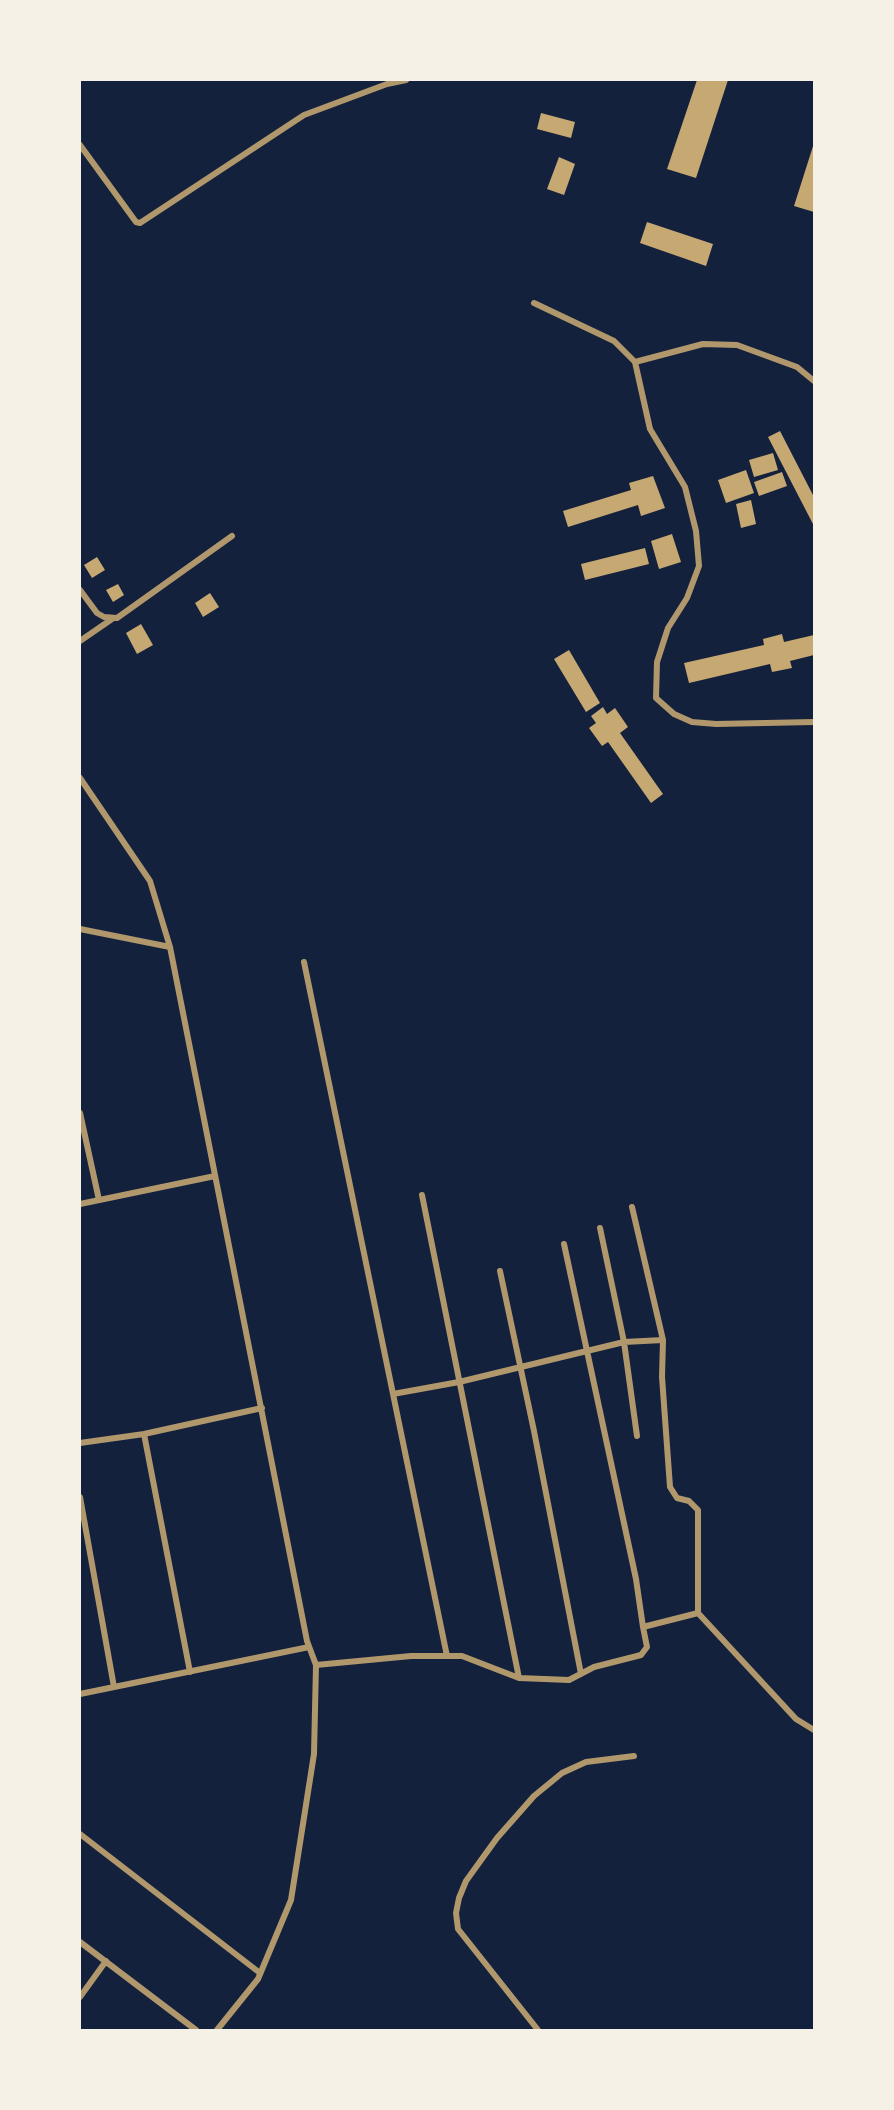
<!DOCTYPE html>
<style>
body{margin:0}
#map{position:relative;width:894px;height:2110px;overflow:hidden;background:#14213d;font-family:"Exo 2",sans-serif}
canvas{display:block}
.frame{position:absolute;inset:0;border:81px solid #f6f1e7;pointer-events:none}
</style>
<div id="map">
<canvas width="894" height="2110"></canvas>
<div class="frame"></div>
</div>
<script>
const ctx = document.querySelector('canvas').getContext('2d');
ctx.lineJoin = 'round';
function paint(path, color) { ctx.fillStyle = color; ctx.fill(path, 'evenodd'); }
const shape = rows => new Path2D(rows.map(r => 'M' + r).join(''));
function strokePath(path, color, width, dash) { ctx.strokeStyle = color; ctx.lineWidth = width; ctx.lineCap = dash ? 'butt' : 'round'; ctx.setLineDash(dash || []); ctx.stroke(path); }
paint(shape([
 [697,80,728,80,696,178,667,169],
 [541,113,575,122,571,138,537,129],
 [814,143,814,212,794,206],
 [559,157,575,164,564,195,547,189],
 [647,222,713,244,706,266,640,243],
 [780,431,814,497,814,526,768,437],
 [773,453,778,470,754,477,749,460],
 [746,470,754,493,726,503,718,480],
 [782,472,787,486,759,496,754,482],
 [653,476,665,508,641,516,638,505,568,527,563,511,631,490,629,483],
 [751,500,756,524,741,528,736,504],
 [672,534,681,562,659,569,651,541],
 [645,548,649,564,585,580,581,564],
 [97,557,105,570,92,578,84,565],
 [118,584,124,595,113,602,106,590],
 [210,593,219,607,203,617,195,603],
 [141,624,153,645,137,654,126,633],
 [782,634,784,642,814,635,814,655,790,661,792,668,772,672,770,664,689,683,684,663,764,645,763,639],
 [569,650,600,703,586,712,554,659],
 [603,707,607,714,615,708,628,727,620,733,663,794,651,803,608,742,602,746,589,728,596,723,591,716]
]), '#c6a872');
strokePath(shape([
 [80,145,136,222,140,223,304,115,387,84,406,80],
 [534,303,614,341,635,362],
 [814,381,797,367,737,345,703,344,635,362,650,429,685,487,696,531,699,566,687,598,668,628,657,662,656,698,674,714,692,722,716,724,814,722],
 [80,590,97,613,104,617,117,618,232,536],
 [80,641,112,619],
 [80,778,150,881,170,947,307,1641,316,1665,314,1754,291,1900,258,1979,217,2030],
 [80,929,170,947],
 [304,962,447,1656],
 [80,1113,99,1200],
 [422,1195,519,1678],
 [80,1204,215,1176],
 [632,1207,663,1340,662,1377,670,1487,677,1498,689,1501,698,1510,698,1613],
 [600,1228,624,1342,637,1436],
 [564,1244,636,1579,643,1627],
 [500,1271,534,1431,581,1674],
 [393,1394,459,1382,624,1342,663,1340],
 [144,1434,190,1672],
 [80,1443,144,1434,262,1408],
 [80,1497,114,1687],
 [316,1665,411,1656,462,1656,519,1678,569,1680,594,1667,641,1655,647,1647,643,1627,698,1613,796,1719,814,1730],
 [80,1694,309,1647],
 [80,1834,260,1973],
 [80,1942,196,2030],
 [80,1997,106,1961],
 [538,2030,458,1929,456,1913,459,1898,466,1881,497,1838,534,1796,562,1773,586,1762,634,1756]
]), '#b1986c', 6);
</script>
